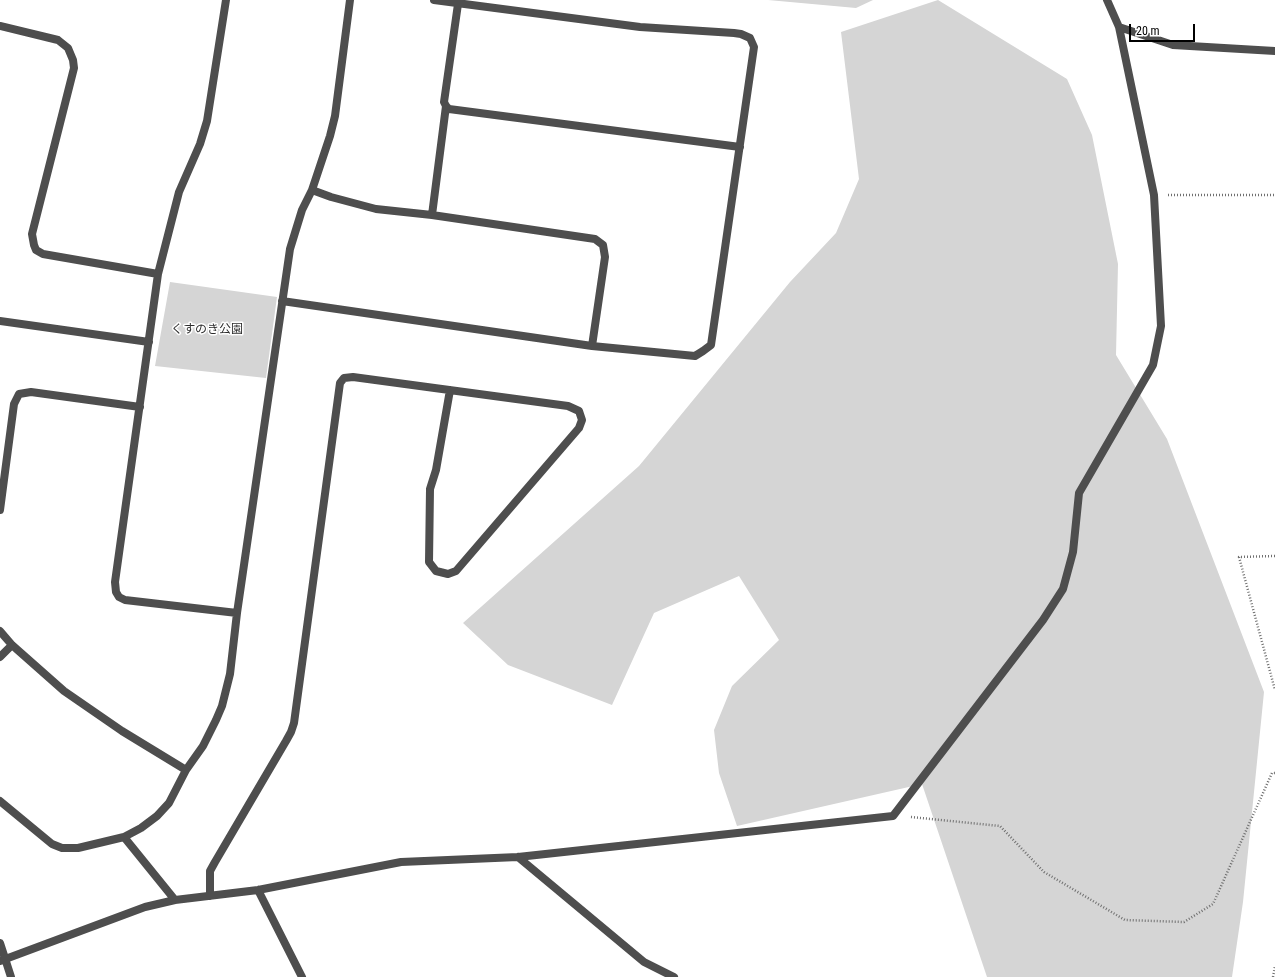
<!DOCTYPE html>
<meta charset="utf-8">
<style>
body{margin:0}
#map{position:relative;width:1275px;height:977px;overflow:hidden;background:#fff;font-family:"Roboto Condensed",sans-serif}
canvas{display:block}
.scale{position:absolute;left:1129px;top:24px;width:66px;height:18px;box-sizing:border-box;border:2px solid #000;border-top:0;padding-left:5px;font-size:12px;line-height:14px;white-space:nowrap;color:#000;-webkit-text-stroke:3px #fff;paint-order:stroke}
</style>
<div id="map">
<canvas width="1275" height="977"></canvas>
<div class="scale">20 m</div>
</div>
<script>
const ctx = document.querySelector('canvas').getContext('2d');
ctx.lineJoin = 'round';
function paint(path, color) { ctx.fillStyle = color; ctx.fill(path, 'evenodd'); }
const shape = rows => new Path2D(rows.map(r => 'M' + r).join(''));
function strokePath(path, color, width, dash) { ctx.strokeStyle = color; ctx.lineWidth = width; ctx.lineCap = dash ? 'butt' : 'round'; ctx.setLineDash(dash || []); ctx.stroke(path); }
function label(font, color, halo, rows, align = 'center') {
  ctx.font = font + ' "Roboto Condensed","Noto Sans JP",sans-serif'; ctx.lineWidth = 3; ctx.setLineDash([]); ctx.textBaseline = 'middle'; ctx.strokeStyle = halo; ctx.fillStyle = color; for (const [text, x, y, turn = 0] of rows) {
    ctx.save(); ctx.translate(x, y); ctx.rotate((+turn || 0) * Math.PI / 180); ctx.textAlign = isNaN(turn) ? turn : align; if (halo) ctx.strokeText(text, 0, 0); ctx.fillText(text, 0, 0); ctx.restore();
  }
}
paint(shape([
 [768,0,873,0,856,8],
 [938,0,1067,79,1092,135,1118,264,1116,355,1167,439,1264,692,1243,902,1232,977,987,977,922,784,737,826,719,773,714,730,732,686,779,640,739,576,654,613,612,705,508,665,463,623,639,466,790,282,836,233,859,179,841,32],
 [170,282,277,297,266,378,155,366]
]), '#d5d5d5');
strokePath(shape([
 [1168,195,1275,195],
 [1275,556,1239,557,1275,690],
 [911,817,1000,826,1044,872,1125,920,1184,922,1213,904,1272,773,1275,773],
 [1273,977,1275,966]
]), '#707070', 2.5, [1, 2]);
strokePath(shape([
 [458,4,444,102,446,106,449,109,740,147],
 [0,26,58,40,68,48,73,60,74,68,32,234,34,245,36,250,43,254,158,274,115,582,116,592,119,597,125,600,237,613],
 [1119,27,1173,45,1275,51],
 [312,190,331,197,376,209,432,215,595,239,603,245,605,257,592,346],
 [432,215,446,106],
 [158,274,179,192,200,144,207,121,226,0],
 [282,301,592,346,695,356,703,351,711,345,754,47,750,38,741,34,734,33,640,27,434,0],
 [0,321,149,342],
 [0,510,14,404,19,394,31,392,140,407],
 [0,631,12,645,64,691,122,731,186,770],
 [0,657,12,645],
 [0,801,52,844,62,848,78,848,124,837,141,828,157,816,169,803,186,770,203,746,216,720,222,706,230,674,237,613,290,249,302,210,312,190,330,136,335,116,350,0],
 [124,837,175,900],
 [518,857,644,962,674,977],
 [258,890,302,977],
 [210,896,210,871,215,862,286,741,291,732,294,723,340,383,344,378,353,377,568,406,579,411,582,420,579,428,456,571,448,574,436,571,429,562,430,489,436,470,450,390],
 [0,943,11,977],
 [0,961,145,907,175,900,258,890,401,862,518,857,893,816,1043,620,1063,589,1073,552,1079,493,1153,365,1161,326,1154,195,1119,27,1107,0]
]), '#4e4e4e', 8);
label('12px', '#2c2c2c', '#fff', [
 ["くすのき公園",207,330]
]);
</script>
